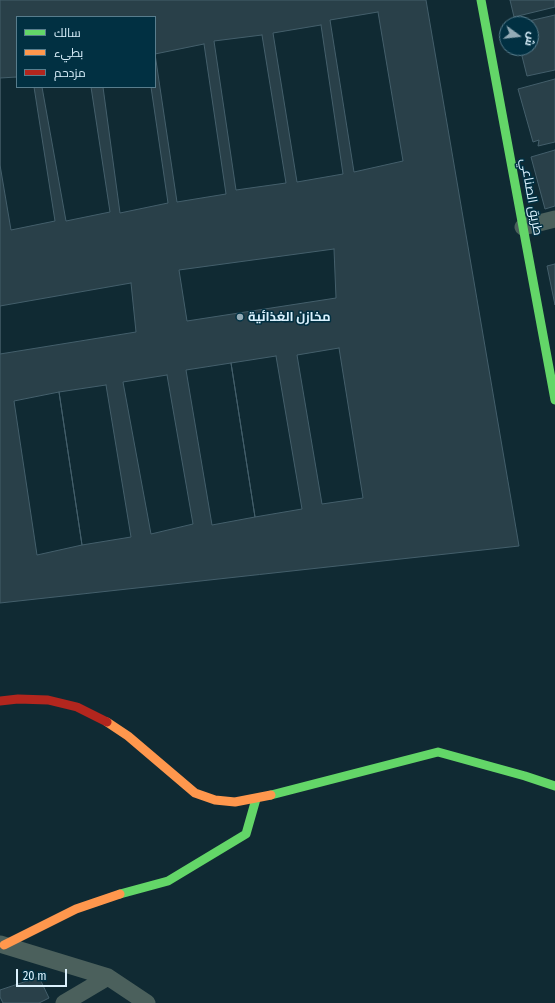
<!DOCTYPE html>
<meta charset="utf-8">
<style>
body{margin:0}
#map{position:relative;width:555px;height:1003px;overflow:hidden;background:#102a33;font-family:"Fira Sans Condensed",Cairo,sans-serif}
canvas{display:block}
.legend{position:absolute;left:16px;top:16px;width:140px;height:72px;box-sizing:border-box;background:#013042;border:1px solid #587d8d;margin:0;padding:5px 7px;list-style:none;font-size:12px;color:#dbf1fd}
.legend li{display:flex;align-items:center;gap:8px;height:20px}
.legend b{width:20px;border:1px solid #587d8d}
.north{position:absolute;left:499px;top:16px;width:40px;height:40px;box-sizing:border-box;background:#013042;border:1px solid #587d8d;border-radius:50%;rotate:105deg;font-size:11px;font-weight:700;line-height:16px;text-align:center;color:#dbf1fd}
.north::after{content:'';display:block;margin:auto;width:14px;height:18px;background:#94abb6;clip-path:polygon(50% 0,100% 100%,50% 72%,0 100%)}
.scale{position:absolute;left:16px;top:969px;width:51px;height:18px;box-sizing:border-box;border:2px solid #dbf1fd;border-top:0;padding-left:5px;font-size:12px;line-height:14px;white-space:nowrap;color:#dbf1fd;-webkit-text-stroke:3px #013042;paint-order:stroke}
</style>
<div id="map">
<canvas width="555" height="1003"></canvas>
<ul class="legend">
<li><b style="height:5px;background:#63d668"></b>سالك</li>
<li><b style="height:5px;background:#ff974d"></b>بطيء</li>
<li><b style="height:5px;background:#b3261e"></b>مزدحم</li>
</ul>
<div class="north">ش</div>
<div class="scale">20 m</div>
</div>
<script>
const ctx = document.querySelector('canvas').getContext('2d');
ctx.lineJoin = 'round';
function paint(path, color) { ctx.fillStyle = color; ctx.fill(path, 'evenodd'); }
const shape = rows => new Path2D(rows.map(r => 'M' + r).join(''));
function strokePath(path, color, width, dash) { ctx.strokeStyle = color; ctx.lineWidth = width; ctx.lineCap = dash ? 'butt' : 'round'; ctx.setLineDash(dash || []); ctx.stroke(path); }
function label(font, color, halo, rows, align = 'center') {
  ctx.font = font + ' "Fira Sans Condensed",Cairo,sans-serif'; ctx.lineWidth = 3; ctx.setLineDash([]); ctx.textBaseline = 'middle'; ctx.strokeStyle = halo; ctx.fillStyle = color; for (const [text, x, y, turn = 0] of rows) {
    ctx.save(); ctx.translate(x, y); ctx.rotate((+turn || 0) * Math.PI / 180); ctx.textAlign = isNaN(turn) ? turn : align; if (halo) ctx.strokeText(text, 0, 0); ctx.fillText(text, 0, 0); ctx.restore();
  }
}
const building = shape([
 [0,0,426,0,519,546,0,603,0,0],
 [17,17,155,17,155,87,17,87,17,17],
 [510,0,555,0,555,7,514,17,510,0],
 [378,12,403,161,354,172,330,20,378,12],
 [555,15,555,70,527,76,520,48,531,48,531,24,516,24,555,15],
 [321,25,343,174,297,182,273,33,321,25],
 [262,35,286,183,236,190,214,41,262,35],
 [204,44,226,194,177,202,155,54,204,44],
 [17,77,17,87,34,87,55,221,11,230,0,165,0,78,17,77],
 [555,79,555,142,538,146,539,140,533,142,518,89,555,79],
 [42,87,91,87,110,212,66,221,42,87],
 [103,87,151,87,168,203,120,213,103,87],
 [555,150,555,206,545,209,531,157,555,150],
 [334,249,336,298,187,321,179,270,334,249],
 [555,264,555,305,547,266,555,264],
 [131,283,136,332,0,354,0,306,131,283],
 [339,348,363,498,322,504,297,355,339,348],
 [276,356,302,509,255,517,231,363,276,356],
 [231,363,255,517,212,525,186,370,231,363],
 [167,375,193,524,151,534,123,382,167,375],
 [106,385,131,537,82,545,59,392,106,385],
 [59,392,82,545,37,555,14,401,59,392],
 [39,977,49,998,39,1003,3,1003,0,997,0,990,39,977]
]);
paint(building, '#294049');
strokePath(building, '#445f6b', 1);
strokePath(shape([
 [523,227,555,219],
 [0,944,108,977,147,1003],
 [64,1003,108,977]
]), '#4b605c', 17);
strokePath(shape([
 [481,0,555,400],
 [271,795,438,752,525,776,555,786],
 [120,894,168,881,246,834,256,799]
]), '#63d668', 9);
strokePath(shape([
 [107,722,128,736,195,793,215,800,235,802,271,795],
 [4,945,76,909,120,894]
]), '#ff974d', 9);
strokePath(shape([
 [0,701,18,699,48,700,77,707,107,722]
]), '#b3261e', 9);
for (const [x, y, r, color] of [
 [240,317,4,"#94abb6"]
]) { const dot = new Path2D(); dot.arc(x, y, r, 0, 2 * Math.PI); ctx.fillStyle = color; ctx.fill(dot); strokePath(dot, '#013042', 1.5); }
label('13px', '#dbf1fd', '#013042', [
 ["طريق الصناعي",531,197,80]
]);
label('bold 13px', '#dbf1fd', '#013042', [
 ["مخازن الغذائية",248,317]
], 'left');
</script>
